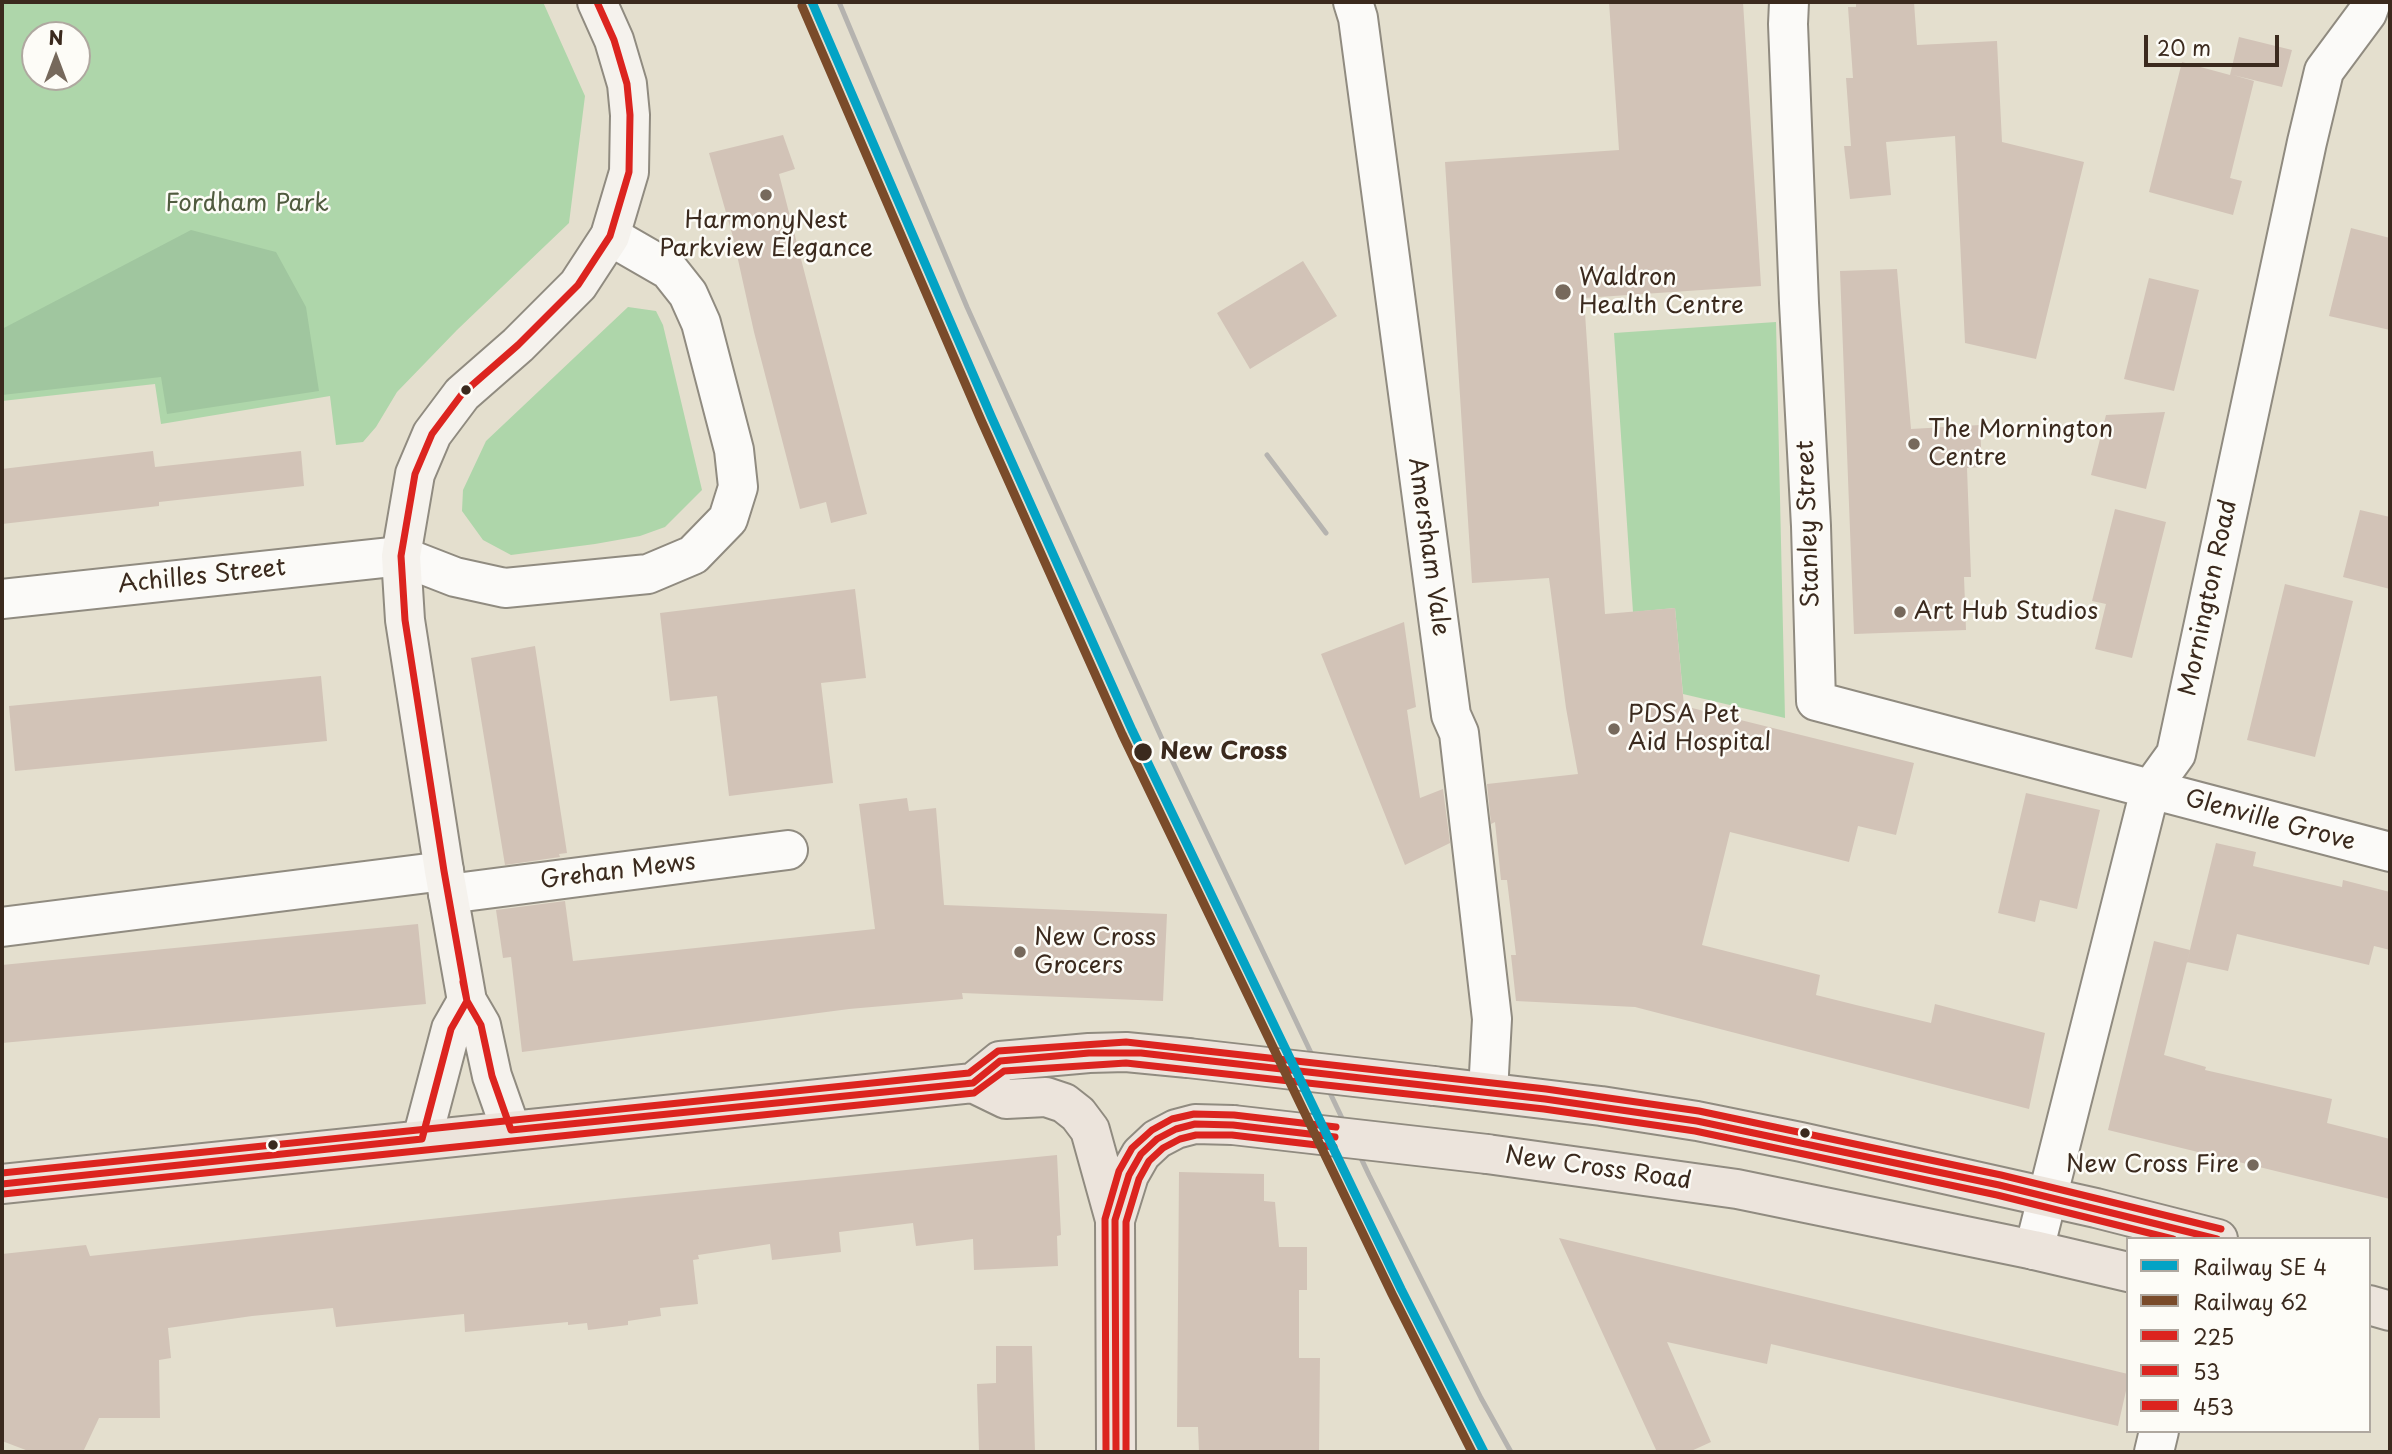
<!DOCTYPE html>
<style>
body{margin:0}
#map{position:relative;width:2392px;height:1454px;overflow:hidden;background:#e4dfce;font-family:"Playpen Sans",sans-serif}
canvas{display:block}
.frame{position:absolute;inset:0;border:4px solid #3b2a1e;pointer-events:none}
.legend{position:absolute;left:2126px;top:1237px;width:245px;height:196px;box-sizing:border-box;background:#fdfcf7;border:2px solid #afa8a0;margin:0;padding:9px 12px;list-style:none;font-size:21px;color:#3b2a1e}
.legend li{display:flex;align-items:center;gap:14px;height:35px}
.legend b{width:35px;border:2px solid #afa8a0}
.north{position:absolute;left:21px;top:21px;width:70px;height:70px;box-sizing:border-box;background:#fdfcf7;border:2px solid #afa8a0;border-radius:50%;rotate:0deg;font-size:19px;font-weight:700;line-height:28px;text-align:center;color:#3b2a1e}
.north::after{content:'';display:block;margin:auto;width:24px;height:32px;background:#76695c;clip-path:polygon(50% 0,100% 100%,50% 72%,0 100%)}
.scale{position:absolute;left:2144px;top:35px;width:135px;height:32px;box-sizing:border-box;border:4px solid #3b2a1e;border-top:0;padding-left:9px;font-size:21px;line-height:24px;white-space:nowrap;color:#3b2a1e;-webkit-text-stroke:5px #fdfcf7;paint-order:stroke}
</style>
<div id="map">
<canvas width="2392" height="1454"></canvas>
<div class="frame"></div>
<ul class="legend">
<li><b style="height:9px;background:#03a3c5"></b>Railway SE 4</li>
<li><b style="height:9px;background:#7a4b2a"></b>Railway 62</li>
<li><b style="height:9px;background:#dc241f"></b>225</li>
<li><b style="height:9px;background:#dc241f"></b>53</li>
<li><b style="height:9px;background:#dc241f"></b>453</li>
</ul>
<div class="north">N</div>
<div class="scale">20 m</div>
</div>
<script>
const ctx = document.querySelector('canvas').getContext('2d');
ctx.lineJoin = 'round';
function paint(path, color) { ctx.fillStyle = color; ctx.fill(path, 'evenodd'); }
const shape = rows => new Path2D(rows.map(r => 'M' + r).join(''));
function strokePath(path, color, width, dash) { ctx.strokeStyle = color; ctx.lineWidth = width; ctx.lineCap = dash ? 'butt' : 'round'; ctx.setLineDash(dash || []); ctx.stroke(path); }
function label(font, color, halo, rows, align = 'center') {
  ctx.font = font + ' "Playpen Sans",sans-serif'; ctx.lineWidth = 5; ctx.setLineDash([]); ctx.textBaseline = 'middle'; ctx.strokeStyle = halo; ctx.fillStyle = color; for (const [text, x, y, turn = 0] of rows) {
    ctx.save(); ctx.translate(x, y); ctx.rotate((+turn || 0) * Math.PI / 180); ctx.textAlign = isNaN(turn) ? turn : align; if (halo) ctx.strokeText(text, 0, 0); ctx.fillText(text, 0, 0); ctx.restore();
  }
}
paint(shape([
 [2,2,543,2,585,96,569,223,457,330,397,392,376,427,363,442,336,445,330,396,161,424,155,384,2,401],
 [35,35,77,35,77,77,35,77],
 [628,307,656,311,663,325,702,490,665,527,640,536,595,544,511,555,483,540,462,511,463,490,486,441],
 [1776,322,1785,718,1683,694,1675,608,1633,612,1614,333]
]), '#aed6aa');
paint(shape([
 [191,230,276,252,306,307,319,391,167,414,161,377,2,395,2,329]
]), '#a0c69f');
paint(shape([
 [1609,2,1743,2,1761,286,1584,298,1605,614,1675,608,1684,706,1914,763,1896,835,1858,826,1849,862,1730,832,1702,945,1820,975,1816,995,1856,1005,1931,1023,1935,1004,2045,1033,2029,1109,1635,1007,1516,1001,1511,955,1516,955,1507,880,1501,880,1495,822,1491,824,1487,784,1578,774,1566,708,1549,578,1472,583,1445,162,1619,150],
 [1856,2,1914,2,1917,45,1997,41,2002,142,2084,162,2036,359,1965,343,1955,136,1886,142,1891,195,1850,199,1844,146,1851,146,1846,78,1853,78,1848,7,1856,7],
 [2239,37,2292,50,2282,87,2233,75,2254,81,2230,178,2242,181,2233,215,2149,192,2182,62,2230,75],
 [783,135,795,169,779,174,867,514,831,523,826,502,800,509,754,332,733,237,709,153],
 [2351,228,2390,238,2390,330,2329,316],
 [1303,261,1337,316,1250,369,1217,313],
 [1897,269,1911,429,1980,425,1982,467,1967,468,1971,577,1964,577,1966,630,1854,634,1840,271],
 [2149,278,2199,290,2174,391,2124,379],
 [2165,412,2146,489,2091,475,2106,415],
 [153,451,155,467,301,451,304,486,159,502,159,506,2,524,2,469],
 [2115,509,2166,522,2132,658,2095,649,2106,604,2092,601],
 [2360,510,2390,517,2390,589,2343,577],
 [2285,584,2353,601,2315,757,2247,740],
 [855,589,866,678,821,683,833,783,729,796,717,696,670,701,660,613],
 [1404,622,1416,707,1407,710,1420,798,1443,789,1450,843,1405,865,1321,654],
 [535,646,567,853,559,854,560,857,505,865,471,658],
 [321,676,327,741,15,771,9,706],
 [2026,793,2100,810,2077,909,2040,900,2035,922,1998,913],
 [907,798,909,811,936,808,944,905,1167,914,1163,1001,962,993,963,999,849,1009,522,1052,511,957,503,958,496,910,565,901,573,961,875,929,859,804],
 [2216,843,2256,852,2253,866,2342,887,2343,880,2390,892,2390,950,2374,946,2369,965,2237,934,2228,971,2187,962],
 [418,924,426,1004,2,1043,2,965],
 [2154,941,2190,950,2164,1055,2206,1067,2205,1070,2332,1099,2327,1123,2390,1139,2390,1199,2108,1130],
 [1057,1155,1061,1235,1057,1236,1058,1266,974,1270,973,1239,916,1246,913,1223,839,1232,841,1252,772,1260,770,1244,698,1255,699,1259,693,1260,698,1304,660,1308,661,1316,628,1321,628,1325,588,1330,587,1323,568,1325,568,1322,465,1332,464,1314,336,1327,333,1308,252,1316,168,1328,171,1358,159,1360,160,1418,99,1418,83,1452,31,1452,2,1441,2,1254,86,1245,90,1256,615,1199],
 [1179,1172,1264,1174,1264,1201,1275,1202,1279,1247,1307,1247,1307,1290,1299,1290,1299,1358,1320,1358,1319,1452,1199,1452,1198,1427,1177,1427],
 [1559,1238,2128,1374,2128,1382,2118,1426,1771,1344,1767,1364,1667,1342,1711,1442,1689,1452,1657,1452],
 [996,1346,1032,1346,1035,1452,979,1452,977,1384,996,1383]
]), '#d2c3b7');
const minor = shape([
 [1353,2,1358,18,1451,715,1459,733,1492,1019,1488,1092],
 [1789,2,1788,24,1799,303,1811,526,1816,701,2390,852],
 [2,599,401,556,455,577,505,588,648,574,693,555,728,519,738,487,734,450,701,323,688,294,669,270,610,236],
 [448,894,788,850],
 [2,927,444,871],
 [2034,1250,2150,790,2176,754,2307,142,2324,71,2367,13,2371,2],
 [2154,1452,2159,1431]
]);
const secondary = shape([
 [511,1130,492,1076,481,1025,467,1001,444,871,405,620,401,556,415,474,432,434,462,394,518,345,578,285,610,236,629,172,630,115,627,84,614,40,597,2],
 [422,1139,451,1029,467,1001]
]);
const trunk = shape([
 [973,1083,1006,1099,1046,1097,1064,1103,1078,1114,1090,1130,1115,1220,1116,1452],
 [1434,1086,1601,1106,1697,1121,1801,1142,2096,1208,2218,1239],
 [1487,1154,1737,1189,2034,1250,2128,1272],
 [2,1184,973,1083,1000,1061,1089,1053,1126,1052,1188,1058],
 [1115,1220,1129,1175,1141,1154,1157,1139,1176,1129,1195,1124,1233,1125],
 [2369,1305,2390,1311]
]);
strokePath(minor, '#908b80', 42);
strokePath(secondary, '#908b80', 42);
strokePath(trunk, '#908b80', 42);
strokePath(minor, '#fbfaf8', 38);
strokePath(secondary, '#f5f2ed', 38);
strokePath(trunk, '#ece4dc', 38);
strokePath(shape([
 [839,2,967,307,1162,739,1369,1175,1481,1398,1511,1452],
 [1267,455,1326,533]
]), '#b5b3af', 5);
const trunkBridge = shape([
 [1188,1058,1434,1086],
 [1233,1125,1487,1154]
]);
strokePath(trunkBridge, '#908b80', 42, []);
strokePath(trunkBridge, '#ece4dc', 38);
strokePath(shape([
 [597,2,614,40,627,84,630,115,629,172,610,236,578,285,518,345,462,394,432,434,415,474,401,556,405,620,444,871,467,1001,481,1025,492,1076,511,1130,973,1083,1000,1061,1089,1053,1141,1053,1545,1099,1697,1121,1999,1185,2217,1239],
 [2,1184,422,1139,451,1029,467,1001,463,982],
 [1116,1452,1115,1220,1129,1175,1141,1154,1157,1139,1176,1129,1195,1124,1233,1125,1335,1137]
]), '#dc241f', 7);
strokePath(shape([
 [3,1194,974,1093,1004,1071,1126,1063,1544,1109,1695,1131,1997,1195,2173,1239],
 [1126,1452,1126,1222,1139,1179,1149,1161,1163,1148,1180,1139,1196,1135,1232,1135,1334,1147]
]), '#dc241f', 7);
strokePath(shape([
 [2,1173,969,1073,998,1051,1126,1042,1546,1089,1699,1111,2001,1175,2221,1229],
 [1106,1452,1105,1219,1119,1171,1132,1148,1152,1130,1172,1119,1194,1114,1234,1115,1336,1127]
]), '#dc241f', 7);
strokePath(shape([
 [812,2,991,416,1132,730,1401,1289,1484,1452]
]), '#03a3c5', 9);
strokePath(shape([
 [802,6,981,420,1122,734,1392,1294,1472,1452]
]), '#7a4b2a', 9);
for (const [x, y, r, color] of [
 [766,195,7,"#76695c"],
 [1563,292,9,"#76695c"],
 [466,390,6,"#3b2a1e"],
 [1914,444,7,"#76695c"],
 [1900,612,7,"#76695c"],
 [1614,729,7,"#76695c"],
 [1143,752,10,"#3b2a1e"],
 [1020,952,7,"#76695c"],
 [1805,1133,6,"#3b2a1e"],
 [273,1145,6,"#3b2a1e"],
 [2253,1165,7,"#76695c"]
]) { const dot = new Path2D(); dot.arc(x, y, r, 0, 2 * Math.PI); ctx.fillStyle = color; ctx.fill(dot); strokePath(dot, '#fdfcf7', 2.5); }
label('24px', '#505b3f', '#fdfcf7', [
 ["Fordham Park",247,204]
]);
label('24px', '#3b2a1e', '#fdfcf7', [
 ["HarmonyNest",766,221,"center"],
 ["Parkview Elegance",766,249,"center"],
 ["Waldron",1579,278],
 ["Health Centre",1579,306],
 ["The Mornington",1928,430],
 ["Centre",1928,458],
 ["Art Hub Studios",1914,612],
 ["PDSA Pet",1628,715],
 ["Aid Hospital",1628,743],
 ["New Cross",1034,938],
 ["Grocers",1034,966],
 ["New Cross Fire",2239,1165,"right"]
], 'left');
label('24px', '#3b2a1e', '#fdfcf7', [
 ["Stanley Street",1809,524,-92],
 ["Amersham Vale",1428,547,82],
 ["Achilles Street",202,577,-6],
 ["Mornington Road",2209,598,-78],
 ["Glenville Grove",2270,821,15],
 ["Grehan Mews",618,872,-7],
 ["New Cross Road",1598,1169,8]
]);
label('bold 24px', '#3b2a1e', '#fdfcf7', [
 ["New Cross",1160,752]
], 'left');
</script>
